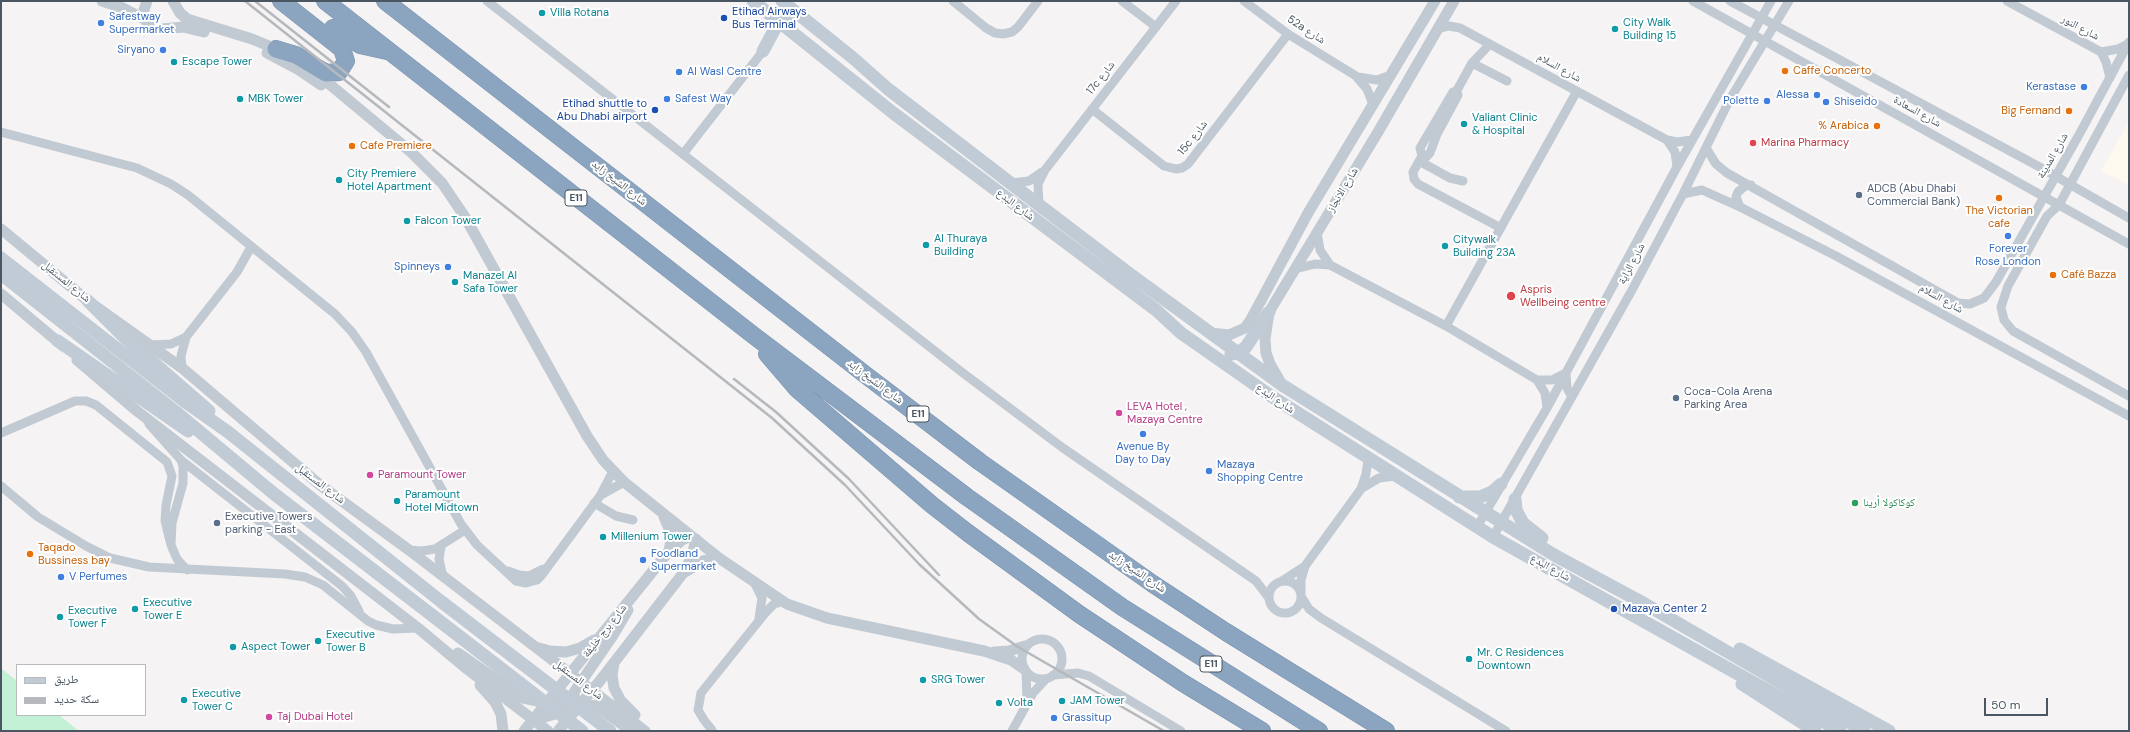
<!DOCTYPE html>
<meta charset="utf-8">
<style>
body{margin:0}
#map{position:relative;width:2130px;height:732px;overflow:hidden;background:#f5f3f3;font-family:"DM Sans","Noto Naskh Arabic",sans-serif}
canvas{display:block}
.frame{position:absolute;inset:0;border:2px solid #4a5661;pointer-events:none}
.legend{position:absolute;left:16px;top:664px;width:130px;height:52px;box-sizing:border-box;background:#fff;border:1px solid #b7bbc0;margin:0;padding:5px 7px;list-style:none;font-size:12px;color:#4a5661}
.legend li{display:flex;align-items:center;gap:8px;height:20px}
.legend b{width:20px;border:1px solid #b7bbc0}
.scale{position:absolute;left:1984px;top:698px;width:64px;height:18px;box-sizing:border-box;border:2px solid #4a5661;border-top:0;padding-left:5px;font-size:12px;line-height:14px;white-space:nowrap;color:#4a5661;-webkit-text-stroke:3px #fff;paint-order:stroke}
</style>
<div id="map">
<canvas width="2130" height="732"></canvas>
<div class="frame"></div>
<ul class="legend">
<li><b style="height:5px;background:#c1cbd6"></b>طريق</li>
<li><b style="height:5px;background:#b5b8bd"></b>سكة حديد</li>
</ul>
<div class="scale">50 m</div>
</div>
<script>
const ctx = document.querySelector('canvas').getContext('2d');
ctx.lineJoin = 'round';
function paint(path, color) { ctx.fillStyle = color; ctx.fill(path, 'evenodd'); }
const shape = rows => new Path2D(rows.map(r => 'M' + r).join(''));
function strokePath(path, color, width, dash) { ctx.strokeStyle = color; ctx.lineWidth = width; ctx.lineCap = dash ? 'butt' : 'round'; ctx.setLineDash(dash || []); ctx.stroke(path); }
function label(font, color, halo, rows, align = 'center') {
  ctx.font = font + ' "DM Sans","Noto Naskh Arabic",sans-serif'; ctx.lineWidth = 4; ctx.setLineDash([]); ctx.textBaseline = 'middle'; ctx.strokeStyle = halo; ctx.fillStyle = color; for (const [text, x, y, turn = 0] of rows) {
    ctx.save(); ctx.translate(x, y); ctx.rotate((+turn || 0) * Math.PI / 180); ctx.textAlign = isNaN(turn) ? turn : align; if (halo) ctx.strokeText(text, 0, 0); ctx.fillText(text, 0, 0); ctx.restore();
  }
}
paint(shape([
 [2129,121,2129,185,2101,171]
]), '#fdf9ef');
paint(shape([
 [1,668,17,681,17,715,59,715,79,731,1,731]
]), '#c3f1d5');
const motorway = shape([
 [325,1,753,335,967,497,1122,607,1319,731],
 [385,1,867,376,980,462,1153,584,1226,632,1386,731],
 [333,28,360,45,387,51],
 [276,49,296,55,326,73,339,72,346,61,342,49,281,1],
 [767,354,797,389,932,505,968,533,1079,614,1183,683,1262,731]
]);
strokePath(motorway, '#7690ad', 18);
strokePath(shape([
 [487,1,963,373,1063,448,1256,581,1269,598],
 [953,1,986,28,995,33,1003,34,1012,32,1018,27,1038,1],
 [1122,1,1156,27],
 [1244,1,1288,34,1356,76,1367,89,1373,104],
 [1693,1,2129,244],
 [1730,1,2036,165,2129,218],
 [2007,1,2101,52,2106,62,2110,78],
 [1437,29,1449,26,1460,28,1667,140,1677,142,1692,140],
 [2101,52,2118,49,2128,44],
 [1472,63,1507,81],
 [2129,75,2059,205,2047,216,2008,286,2001,307,2004,320,2013,331,2129,396],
 [1358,77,1377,80,1391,75],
 [1456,91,1458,95,1437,134,1430,153,1426,157,1422,156,1420,148,1453,92,1456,91],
 [1456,92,1472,63,1490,44],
 [1092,109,1164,166,1176,169,1182,168,1188,164,1288,34],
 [1,132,137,168,171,184,188,195,335,314,352,332,366,352,461,524,477,545,516,581,526,583,537,580,541,576,600,496,613,471],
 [1667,140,1675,152,1677,167],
 [1706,148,1716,164,1727,173,1958,303,1970,304,1984,298,1996,282,2080,133,2129,42],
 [683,154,763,51],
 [1422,156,1413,172,1414,179,1418,184,1501,228],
 [1419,161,1450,178,1463,181],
 [1011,183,1029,181,1042,172],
 [1683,194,1702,190,1740,207,1836,256,2129,416],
 [1039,205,1038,184,1045,170,1176,1],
 [1740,207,1736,197,1738,192,1746,185,1751,185],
 [1317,232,1320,250,1330,265],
 [1295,269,1315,264,1330,265,1446,326,1537,380,1545,393,1547,407],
 [1446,326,1577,91],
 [150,345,171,344,186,337],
 [182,368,181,356,186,337,237,272,251,247],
 [1566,374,1567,388,1572,397],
 [1537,380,1552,380,1566,373],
 [149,424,181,460,183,466,183,483,172,523,171,545,177,559,187,570],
 [1,433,75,401,86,401,96,405,167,462,172,476,166,505,165,521,171,545],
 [181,460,342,586,351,596,359,611],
 [1,486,38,517,86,546,110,558,149,567,285,574,305,577,323,585,368,621,376,625,393,629,418,628],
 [1362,488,1379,478,1395,476],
 [601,495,624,482],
 [594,503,616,516,633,520],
 [1477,527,1547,408,1677,167,1771,1],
 [1493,537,1632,290,1683,194,1730,99,1789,1],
 [441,547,439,559,443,577],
 [409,550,422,551,435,549,465,530],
 [508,571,519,575,529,576,543,569],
 [1282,581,1305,566],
 '1269 597a16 16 0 1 1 32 0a16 16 0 1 1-32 0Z',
 [754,582,762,598,759,618],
 [1301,593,1301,580,1305,566,1361,489,1366,474,1368,459],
 [1301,596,1309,609,1321,618,1506,731],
 '1022 659a20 20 0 1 1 40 0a20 20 0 1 1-40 0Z',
 [1026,671,1027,702],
 [1053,675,1078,673,1089,676,1181,731],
 [712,730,704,720,698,710,701,693,766,612,774,604,782,602],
 [1012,731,1033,693,1046,679]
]), '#c1cad2', 9);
strokePath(shape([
 [102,1,123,8,144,19],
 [147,1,143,13,147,23,152,27,162,29,183,27,204,32],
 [173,1,180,13,187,19,252,39,281,51],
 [267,53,299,70,321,85],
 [316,73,411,152,442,183,465,217,587,436,603,460,624,482,719,558,787,604,827,618,984,651,1011,660,1024,669],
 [1,229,88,301,182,368,320,485,409,550,645,731],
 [1,294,63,346],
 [1210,333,1229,335,1245,328,1250,321,1308,213,1435,1],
 [77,360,137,411,418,628,467,669,548,731],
 [1281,383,1270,364,1266,353,1265,339,1269,312,1378,132,1454,1],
 [664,517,672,535,669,551],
 [685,572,703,561,719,558],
 [539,648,550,651,566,652,580,648,594,640],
 [994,652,1009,651,1025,646],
 [458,653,523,698,547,703,559,703,575,698],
 [614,663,612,675,614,688,621,701,635,715],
 [480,685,495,702,501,714,503,731],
 [566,704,612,637,628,610],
 [534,720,587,705,596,706,604,711,631,731],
 [524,731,669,551,682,540,691,536],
 [558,731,599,682,684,572,692,556,696,539]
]), '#c1cad2', 11);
strokePath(shape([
 [753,1,892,112,1156,310,1181,333,1271,396,1493,537,1840,731],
 [782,1,853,58,888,89,1039,205,1131,275,1282,385,1554,555,1645,604,1864,731],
 [763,51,779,21,786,18],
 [1,258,184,401,228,432,443,603],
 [1,274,176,412,273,493,433,616],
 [88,301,124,337,209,411],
 [58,341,188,431],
 [1231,354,1238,353,1246,347,1269,312],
 [1459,497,1480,497,1492,492,1501,484],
 [1515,499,1516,510,1523,523,1542,538],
 [1740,649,1889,731],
 [1742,684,1815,731]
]), '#c1cbd6', 13);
strokePath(motorway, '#8ba5c1', 17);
strokePath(shape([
 [245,1,772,418,845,485,919,564,979,619,1018,647,1164,731],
 [255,1,389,107],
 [734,379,776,412,849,479,939,575]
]), '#b5b8bd', 2.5);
strokePath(shape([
 [443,603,610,731],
 [433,616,582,731]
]), '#c1cbd6', 13);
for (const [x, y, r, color] of [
 [542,13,4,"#0f9aa8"],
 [724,18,4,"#1a4fb4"],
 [101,23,4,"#3f7fe0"],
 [1615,29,4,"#0f9aa8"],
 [163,50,4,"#3f7fe0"],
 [174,62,4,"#0f9aa8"],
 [1785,71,4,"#e8710a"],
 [679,72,4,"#3f7fe0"],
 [2084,87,4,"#3f7fe0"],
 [1817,95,4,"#3f7fe0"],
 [240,99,4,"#0f9aa8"],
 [667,99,4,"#3f7fe0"],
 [1767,101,4,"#3f7fe0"],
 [1826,102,4,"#3f7fe0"],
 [655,110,4,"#1a4fb4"],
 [2069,111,4,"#e8710a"],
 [1464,124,4,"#0f9aa8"],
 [1877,126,4,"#e8710a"],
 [1753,143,4,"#e0444e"],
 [352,146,4,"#e8710a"],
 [339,180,4,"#0f9aa8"],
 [1859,195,4,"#5c6f8a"],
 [1999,198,4,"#e8710a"],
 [407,221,4,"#0f9aa8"],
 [2008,236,4,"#3f7fe0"],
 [926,245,4,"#0f9aa8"],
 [1445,246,4,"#0f9aa8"],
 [448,267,4,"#3f7fe0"],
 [2053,275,4,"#e8710a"],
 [455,282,4,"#0f9aa8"],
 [1511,296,5,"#e0444e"],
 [1676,398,4,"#5c6f8a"],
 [1119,413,4,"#d1479c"],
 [1143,434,4,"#3f7fe0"],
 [1209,471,4,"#3f7fe0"],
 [370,475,4,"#d1479c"],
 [397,501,4,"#0f9aa8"],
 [1855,503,4,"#2e9e5b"],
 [217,523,4,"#5c6f8a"],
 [603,537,4,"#0f9aa8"],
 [30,554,4,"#e8710a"],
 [643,560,4,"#3f7fe0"],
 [61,577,4,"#3f7fe0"],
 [135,609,4,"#0f9aa8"],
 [1614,609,4,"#1a4fb4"],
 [60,617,4,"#0f9aa8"],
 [318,641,4,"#0f9aa8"],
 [233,647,4,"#0f9aa8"],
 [1469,659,4,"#0f9aa8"],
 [923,680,4,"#0f9aa8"],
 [184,700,4,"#0f9aa8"],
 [1062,701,4,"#0f9aa8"],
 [999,703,4,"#0f9aa8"],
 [269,717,4,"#d1479c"],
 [1054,718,4,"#3f7fe0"]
]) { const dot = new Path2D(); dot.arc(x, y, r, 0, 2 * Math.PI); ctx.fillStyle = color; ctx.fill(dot); strokePath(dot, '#fff', 1.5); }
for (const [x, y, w] of [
 [576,198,22],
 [918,414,22],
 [1211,664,22]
]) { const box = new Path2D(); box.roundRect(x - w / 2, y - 8, w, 16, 3); ctx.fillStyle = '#fff'; ctx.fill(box); strokePath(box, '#4a5661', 1); }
label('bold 10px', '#4a5661', null, [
 ["E11",576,198],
 ["E11",918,414],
 ["E11",1211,664]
]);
label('11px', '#164399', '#fff', [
 ["Etihad Airways",732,12],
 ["Bus Terminal",732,25],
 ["Etihad shuttle to",647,104,"right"],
 ["Abu Dhabi airport",647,117,"right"],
 ["Mazaya Center 2",1622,609]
], 'left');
label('11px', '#0d838f', '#fff', [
 ["Villa Rotana",550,13],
 ["City Walk",1623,23],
 ["Building 15",1623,36],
 ["Escape Tower",182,62],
 ["MBK Tower",248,99],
 ["Valiant Clinic",1472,118],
 ["& Hospital",1472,131],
 ["City Premiere",347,174],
 ["Hotel Apartment",347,187],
 ["Falcon Tower",415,221],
 ["Al Thuraya",934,239],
 ["Building",934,252],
 ["Citywalk",1453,240],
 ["Building 23A",1453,253],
 ["Manazel Al",463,276],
 ["Safa Tower",463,289],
 ["Paramount",405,495],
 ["Hotel Midtown",405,508],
 ["Millenium Tower",611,537],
 ["Executive",143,603],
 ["Tower E",143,616],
 ["Executive",68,611],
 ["Tower F",68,624],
 ["Executive",326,635],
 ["Tower B",326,648],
 ["Aspect Tower",241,647],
 ["Mr. C Residences",1477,653],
 ["Downtown",1477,666],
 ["SRG Tower",931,680],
 ["Executive",192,694],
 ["Tower C",192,707],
 ["JAM Tower",1070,701],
 ["Volta",1007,703]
], 'left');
label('11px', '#366cbe', '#fff', [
 ["Safestway",109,17],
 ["Supermarket",109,30],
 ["Siryano",155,50,"right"],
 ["Al Wasl Centre",687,72],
 ["Kerastase",2076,87,"right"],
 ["Alessa",1809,95,"right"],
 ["Safest Way",675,99],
 ["Polette",1759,101,"right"],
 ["Shiseido",1834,102],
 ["Forever",2008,249,"center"],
 ["Rose London",2008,262,"center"],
 ["Spinneys",440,267,"right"],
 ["Avenue By",1143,447,"center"],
 ["Day to Day",1143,460,"center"],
 ["Mazaya",1217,465],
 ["Shopping Centre",1217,478],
 ["Foodland",651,554],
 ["Supermarket",651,567],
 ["V Perfumes",69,577],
 ["Grassitup",1062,718]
], 'left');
label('11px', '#4a5661', '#fff', [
 ["شارع النور",2080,28,28],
 ["52a شارع",1306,30,33],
 ["شارع السلام",1559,68,29],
 ["17c شارع",1101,78,-52],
 ["شارع السعادة",1917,112,29],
 ["15c شارع",1193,138,-52],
 ["شارع المدينة",2053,156,-60],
 ["شارع الشيخ زايد",619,183,38],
 ["شارع الانجاز",1343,190,-59],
 ["شارع البدع",1015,205,37],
 ["شارع الراية",1632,264,-62],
 ["شارع المستقبل",66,282,39],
 ["شارع السلام",1941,299,29],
 ["شارع الشيخ زايد",875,382,37],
 ["شارع البدع",1275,399,34],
 ["شارع المستقبل",320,484,37],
 ["شارع البدع",1550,568,29],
 ["شارع الشيخ زايد",1137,572,34],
 ["شارع برج خليفة",605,631,-52],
 ["شارع المستقبل",578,680,37]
]);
label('11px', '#c56008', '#fff', [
 ["Caffe Concerto",1793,71],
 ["Big Fernand",2061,111,"right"],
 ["% Arabica",1869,126,"right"],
 ["Cafe Premiere",360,146],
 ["The Victorian",1999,211,"center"],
 ["cafe",1999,224,"center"],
 ["Café Bazza",2061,275],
 ["Taqado",38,548],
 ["Bussiness bay",38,561]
], 'left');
label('11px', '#be3a42', '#fff', [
 ["Marina Pharmacy",1761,143],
 ["Aspris",1520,290],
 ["Wellbeing centre",1520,303]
], 'left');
label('11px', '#4e5e75', '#fff', [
 ["ADCB (Abu Dhabi",1867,189],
 ["Commercial Bank)",1867,202],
 ["Coca-Cola Arena",1684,392],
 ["Parking Area",1684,405],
 ["Executive Towers",225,517],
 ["parking - East",225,530]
], 'left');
label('11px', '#b23c85', '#fff', [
 ["LEVA Hotel ,",1127,407],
 ["Mazaya Centre",1127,420],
 ["Paramount Tower",378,475],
 ["Taj Dubai Hotel",277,717]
], 'left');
label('11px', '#27864d', '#fff', [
 ["كوكاكولا أرينا",1863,503]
], 'left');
</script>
